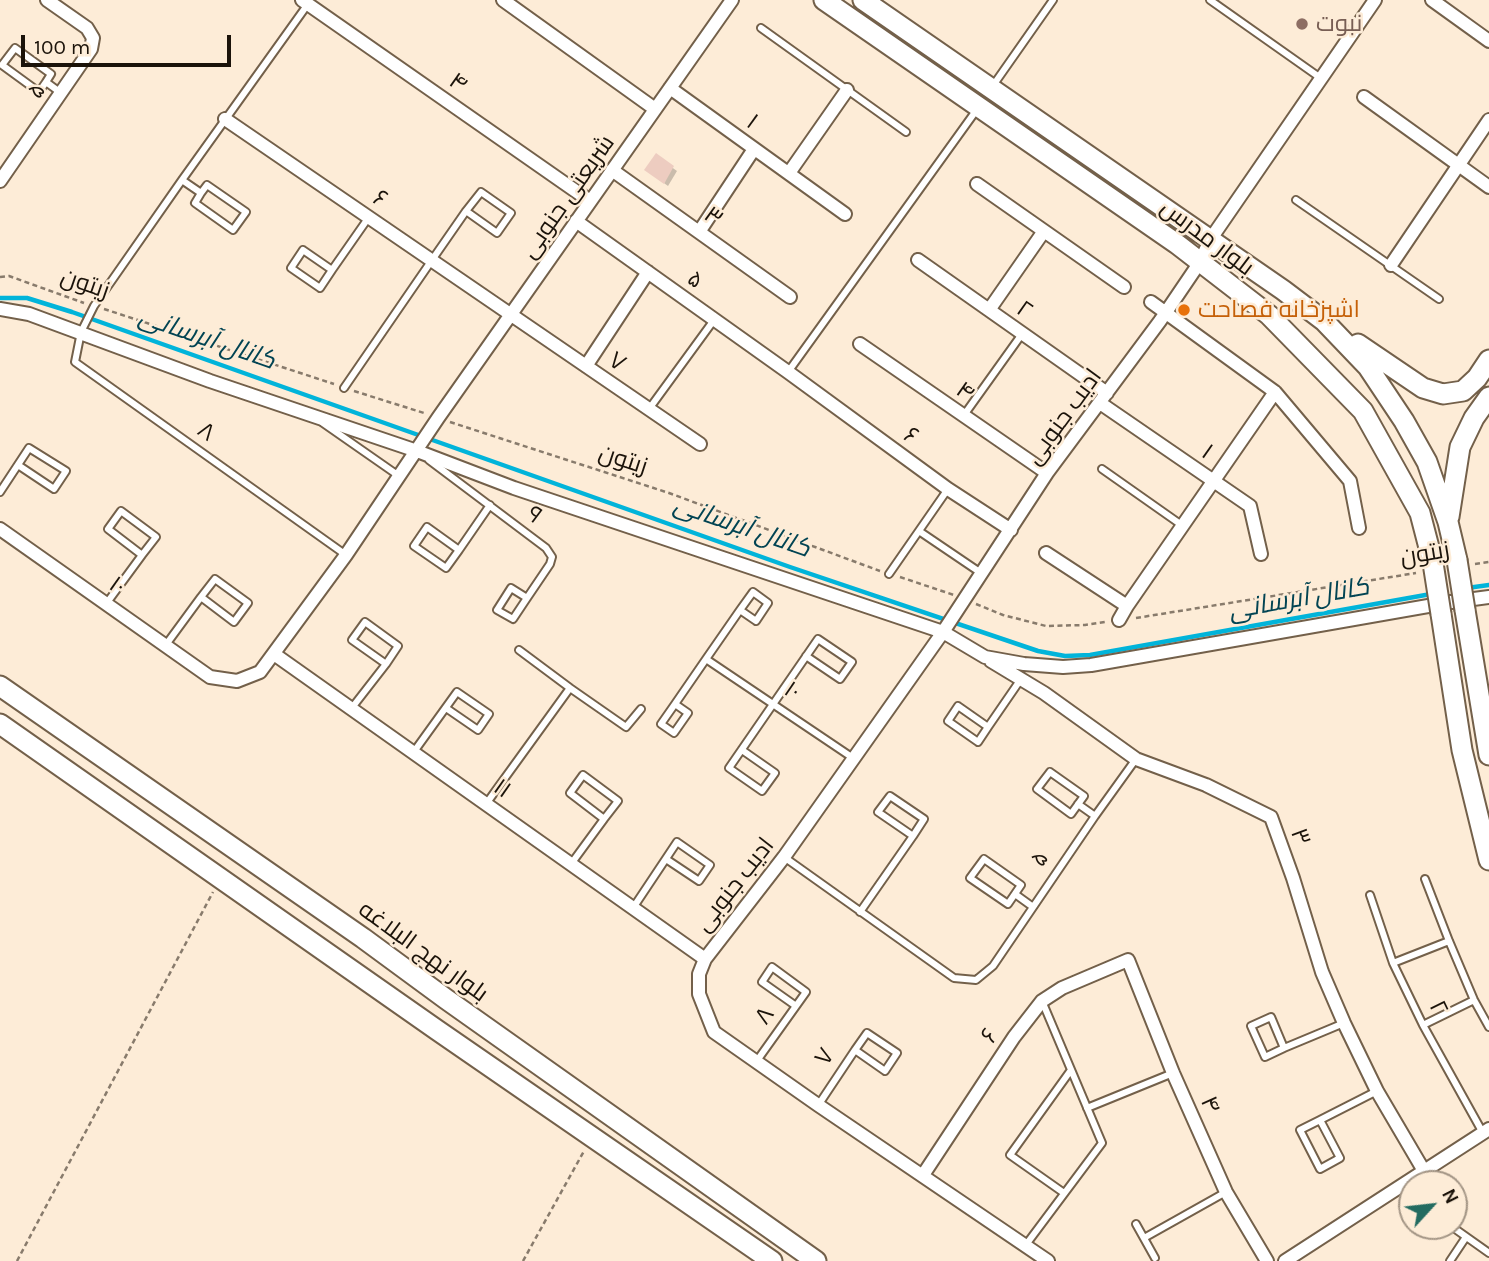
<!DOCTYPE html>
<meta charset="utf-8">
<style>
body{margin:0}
#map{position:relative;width:1489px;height:1261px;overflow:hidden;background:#fdecd7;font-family:Karla,sans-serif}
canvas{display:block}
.north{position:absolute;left:1398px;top:1170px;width:70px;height:70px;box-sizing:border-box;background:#fdecd7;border:2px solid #a39585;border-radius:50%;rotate:63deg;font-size:19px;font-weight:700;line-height:28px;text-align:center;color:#1b130a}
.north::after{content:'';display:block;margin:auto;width:24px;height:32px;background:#236b60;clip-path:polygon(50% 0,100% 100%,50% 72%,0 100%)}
.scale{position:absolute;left:21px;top:35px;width:210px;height:32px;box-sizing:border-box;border:4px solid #1b130a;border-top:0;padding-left:9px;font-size:21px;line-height:24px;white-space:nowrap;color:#1b130a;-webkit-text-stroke:5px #fdecd7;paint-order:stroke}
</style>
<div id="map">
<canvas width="1489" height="1261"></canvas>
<div class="north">N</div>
<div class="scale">100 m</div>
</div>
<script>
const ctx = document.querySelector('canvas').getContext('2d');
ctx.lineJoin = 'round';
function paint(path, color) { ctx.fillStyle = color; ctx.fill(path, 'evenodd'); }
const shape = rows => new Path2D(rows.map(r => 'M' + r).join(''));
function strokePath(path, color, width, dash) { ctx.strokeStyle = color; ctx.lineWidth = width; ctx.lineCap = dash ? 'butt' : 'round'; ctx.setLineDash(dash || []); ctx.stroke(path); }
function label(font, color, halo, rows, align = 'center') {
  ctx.font = font + ' Karla,Cairo,sans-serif'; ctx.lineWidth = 5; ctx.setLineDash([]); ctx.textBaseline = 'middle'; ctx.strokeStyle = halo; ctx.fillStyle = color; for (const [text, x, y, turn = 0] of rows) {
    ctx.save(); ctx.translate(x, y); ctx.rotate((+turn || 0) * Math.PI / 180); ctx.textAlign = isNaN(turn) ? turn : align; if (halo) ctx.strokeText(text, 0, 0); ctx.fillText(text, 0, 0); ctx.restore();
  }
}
paint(shape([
 [656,156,677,171,668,186,650,173]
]), '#0003');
strokePath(shape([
 [0,298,27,298,72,312,790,567,1038,651,1065,656,1090,655,1431,594],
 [1467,588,1489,585]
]), '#01b4da', 4.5);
paint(shape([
 [656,153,674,166,664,184,644,170]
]), '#edccc0');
const lane = shape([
 [1210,0,1322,79],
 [308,4,182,180,94,306,81,332,75,362,346,555],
 [761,28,906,132],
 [46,82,39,92,2,65,15,48,51,74,46,82,61,93],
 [992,87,1053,0],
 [182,180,201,193,207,185,246,212,233,230,195,203,201,193],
 [1296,200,1439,299],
 [332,270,320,288,291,268,303,250,332,270,369,217],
 [788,372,978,108],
 [344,388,432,260,466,211,481,192,511,213,497,233,466,211],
 [649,409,714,320],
 [964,415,1022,334],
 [323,423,399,476],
 [429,460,546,548,552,557,550,564,527,598,513,619,497,610,511,588,527,598],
 [1102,469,1183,526],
 [0,492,29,448,66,471,54,489,18,465],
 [919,531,981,573],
 [459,550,446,568,414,546,427,527,459,550,490,505],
 [889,574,948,489],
 [106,604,142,555,156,537,121,511,108,529,142,555],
 [165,646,201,597,215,579,248,603,234,622,201,597],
 [519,650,570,688,626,727,641,709],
 [706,659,853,758],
 [675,704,688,713,674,733,661,724,675,704,706,659,740,610,753,592,768,603,756,621,740,610],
 [351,709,386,664,398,646,365,622,352,640,386,664],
 [988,727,978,742,948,721,958,706,988,727,1021,679],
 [742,750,775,773,762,791,729,768,818,639,852,662,840,679,806,656],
 [413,753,457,692,489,714,478,730,446,708],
 [1050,772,1084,796,1071,814,1037,789,1050,772],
 [486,804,570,688],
 [1078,804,1095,816],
 [784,857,954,978,976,980,993,966,1095,816,1136,759],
 [984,859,1021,885,1008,904,970,878,984,859],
 [571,864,604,819,618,801,583,775,570,793,604,819],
 [1425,879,1449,941,1474,1000,1489,1027],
 [1015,894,1033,907],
 [1370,895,1393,963,1423,1025,1483,1133],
 [633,908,677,842,710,865,699,881,666,859],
 [860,912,913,836,924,819,890,796,878,812,913,836],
 [1393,963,1449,941],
 [1423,1025,1474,1000],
 [1284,1048,1265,1057,1251,1026,1271,1017,1284,1048,1344,1023],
 [756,1062,806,992,772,967,762,982,796,1006],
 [819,1104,855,1050,867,1033,897,1053,885,1071,855,1050],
 [1087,1108,1173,1073],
 [1320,1120,1300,1130,1320,1169,1340,1158,1320,1120,1377,1091],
 [1064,1193,1010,1155,1071,1070],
 [1136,1224,1155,1258],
 [1451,1226,1489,1253],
 [1144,1238,1226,1192],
 [1025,1246,1102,1143,1042,1001],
 [1450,1261,1466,1237]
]);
const street = shape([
 [302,0,590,201],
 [503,0,655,109],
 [1432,0,1489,41],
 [670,88,845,214],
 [1364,97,1489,187],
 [225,119,700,444],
 [612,170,790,297],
 [789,173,847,90],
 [0,181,91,49,93,38,87,28,47,0],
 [977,184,1124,287],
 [576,221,788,372,948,489,1011,530],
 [699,232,754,149],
 [918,260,1107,393],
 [1391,265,1489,120],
 [1151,302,1275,392],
 [0,309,29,314,210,381,417,451,514,488,943,632,985,657,1024,664,1063,667,1091,665,1451,602,1489,597],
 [989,310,1044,231],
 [860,344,1047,473],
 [586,366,648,272],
 [1100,403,1250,506,1261,554],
 [0,529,210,677,237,681,260,672,346,555,438,418,732,0],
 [1046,553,1127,606],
 [1119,620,1127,606,1275,392,1350,481,1359,528],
 [274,654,705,959],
 [991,661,1044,693,1136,759,1206,785,1271,817,1293,878,1322,972,1344,1023,1377,1091,1424,1171],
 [923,1175,1014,1037,1042,1001,1062,988,1128,960,1173,1073,1226,1192,1267,1261],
 [1048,1261,818,1105,714,1032,699,994,699,974,705,959,784,857,943,632,1047,473,1160,321,1200,262,1210,240,1375,0],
 [1285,1261,1489,1129]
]);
const secondary = shape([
 [824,0,1177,244,1269,315,1363,411,1420,513,1433,563],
 [863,0,1283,290,1324,321,1368,367,1404,421,1427,462,1448,522,1457,560],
 [1358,344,1423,388,1443,394,1463,391,1477,378,1489,360],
 [1449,517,1460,447,1474,418,1489,397],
 [1465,610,1489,755],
 [1441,614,1462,750,1489,860],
 [0,686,363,938,446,999,816,1261],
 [0,724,437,1030,772,1261]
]);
strokePath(lane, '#73604a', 10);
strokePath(street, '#73604a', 16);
strokePath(secondary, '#73604a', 23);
strokePath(shape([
 [0,277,9,276,84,303],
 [104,309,334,384],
 [354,391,424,413],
 [450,422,669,493,880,571],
 [1475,564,1489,562],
 [900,577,954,595],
 [976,604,1003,615,1046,626,1085,625,1105,622],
 [1136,618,1416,573],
 [17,1261,213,892],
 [523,1261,584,1151]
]), '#887b6c', 2.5, [5, 3.5]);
strokePath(lane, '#fff', 6);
strokePath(street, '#fff', 12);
strokePath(secondary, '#fff', 19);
const secondaryBridge = shape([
 [1457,560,1465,610],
 [1433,563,1441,614]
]);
strokePath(secondaryBridge, '#73604a', 23, []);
strokePath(secondaryBridge, '#fff', 19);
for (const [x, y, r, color] of [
 [1302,24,7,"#8d6e63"],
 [1184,310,7,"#e8710a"]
]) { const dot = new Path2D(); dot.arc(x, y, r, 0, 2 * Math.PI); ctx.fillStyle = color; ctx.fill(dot); strokePath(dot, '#fdecd7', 2.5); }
label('24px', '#785e54', '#fdecd7', [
 ["نبوت",1316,24]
], 'left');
label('24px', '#1b130a', '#fdecd7', [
 ["۴",458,83,35],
 ["۵",37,91,-55],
 ["۱",752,122,36],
 ["شریعتی جنوبی",568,197,-55],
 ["۶",380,199,34],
 ["۳",713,217,36],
 ["بلوار مدرس",1207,238,37],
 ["۵",695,280,35],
 ["زیتون",85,284,19],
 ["۲",1024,310,35],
 ["۷",617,362,34],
 ["۴",965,392,35],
 ["ادیب جنوبی",1064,417,-54],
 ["۸",206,432,35],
 ["۶",911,436,36],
 ["۱",1207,452,35],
 ["زیتون",623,460,18],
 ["۹",534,515,37],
 ["زیتون",1425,554,-9],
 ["۱۰",117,586,35],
 ["۱۰",792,691,34],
 ["۱۱",502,789,35],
 ["۳",1300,837,70],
 ["۵",1040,859,-56],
 ["ادیب جنوبی",735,885,-52],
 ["بلوار نهج البلاغه",423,952,36],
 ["۲",1438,1008,64],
 ["۸",765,1016,-54],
 ["۶",990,1036,-56],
 ["۷",825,1057,-56],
 ["۴",1210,1105,66]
]);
label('24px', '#c56008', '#fdecd7', [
 ["اشپزخانه فصاحت",1198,310]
], 'left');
label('italic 26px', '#024453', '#fdecd7', [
 ["کانال آبرسانی",207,339,19],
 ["کانال آبرسانی",742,527,19],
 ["کانال آبرسانی",1299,599,-10]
]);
</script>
